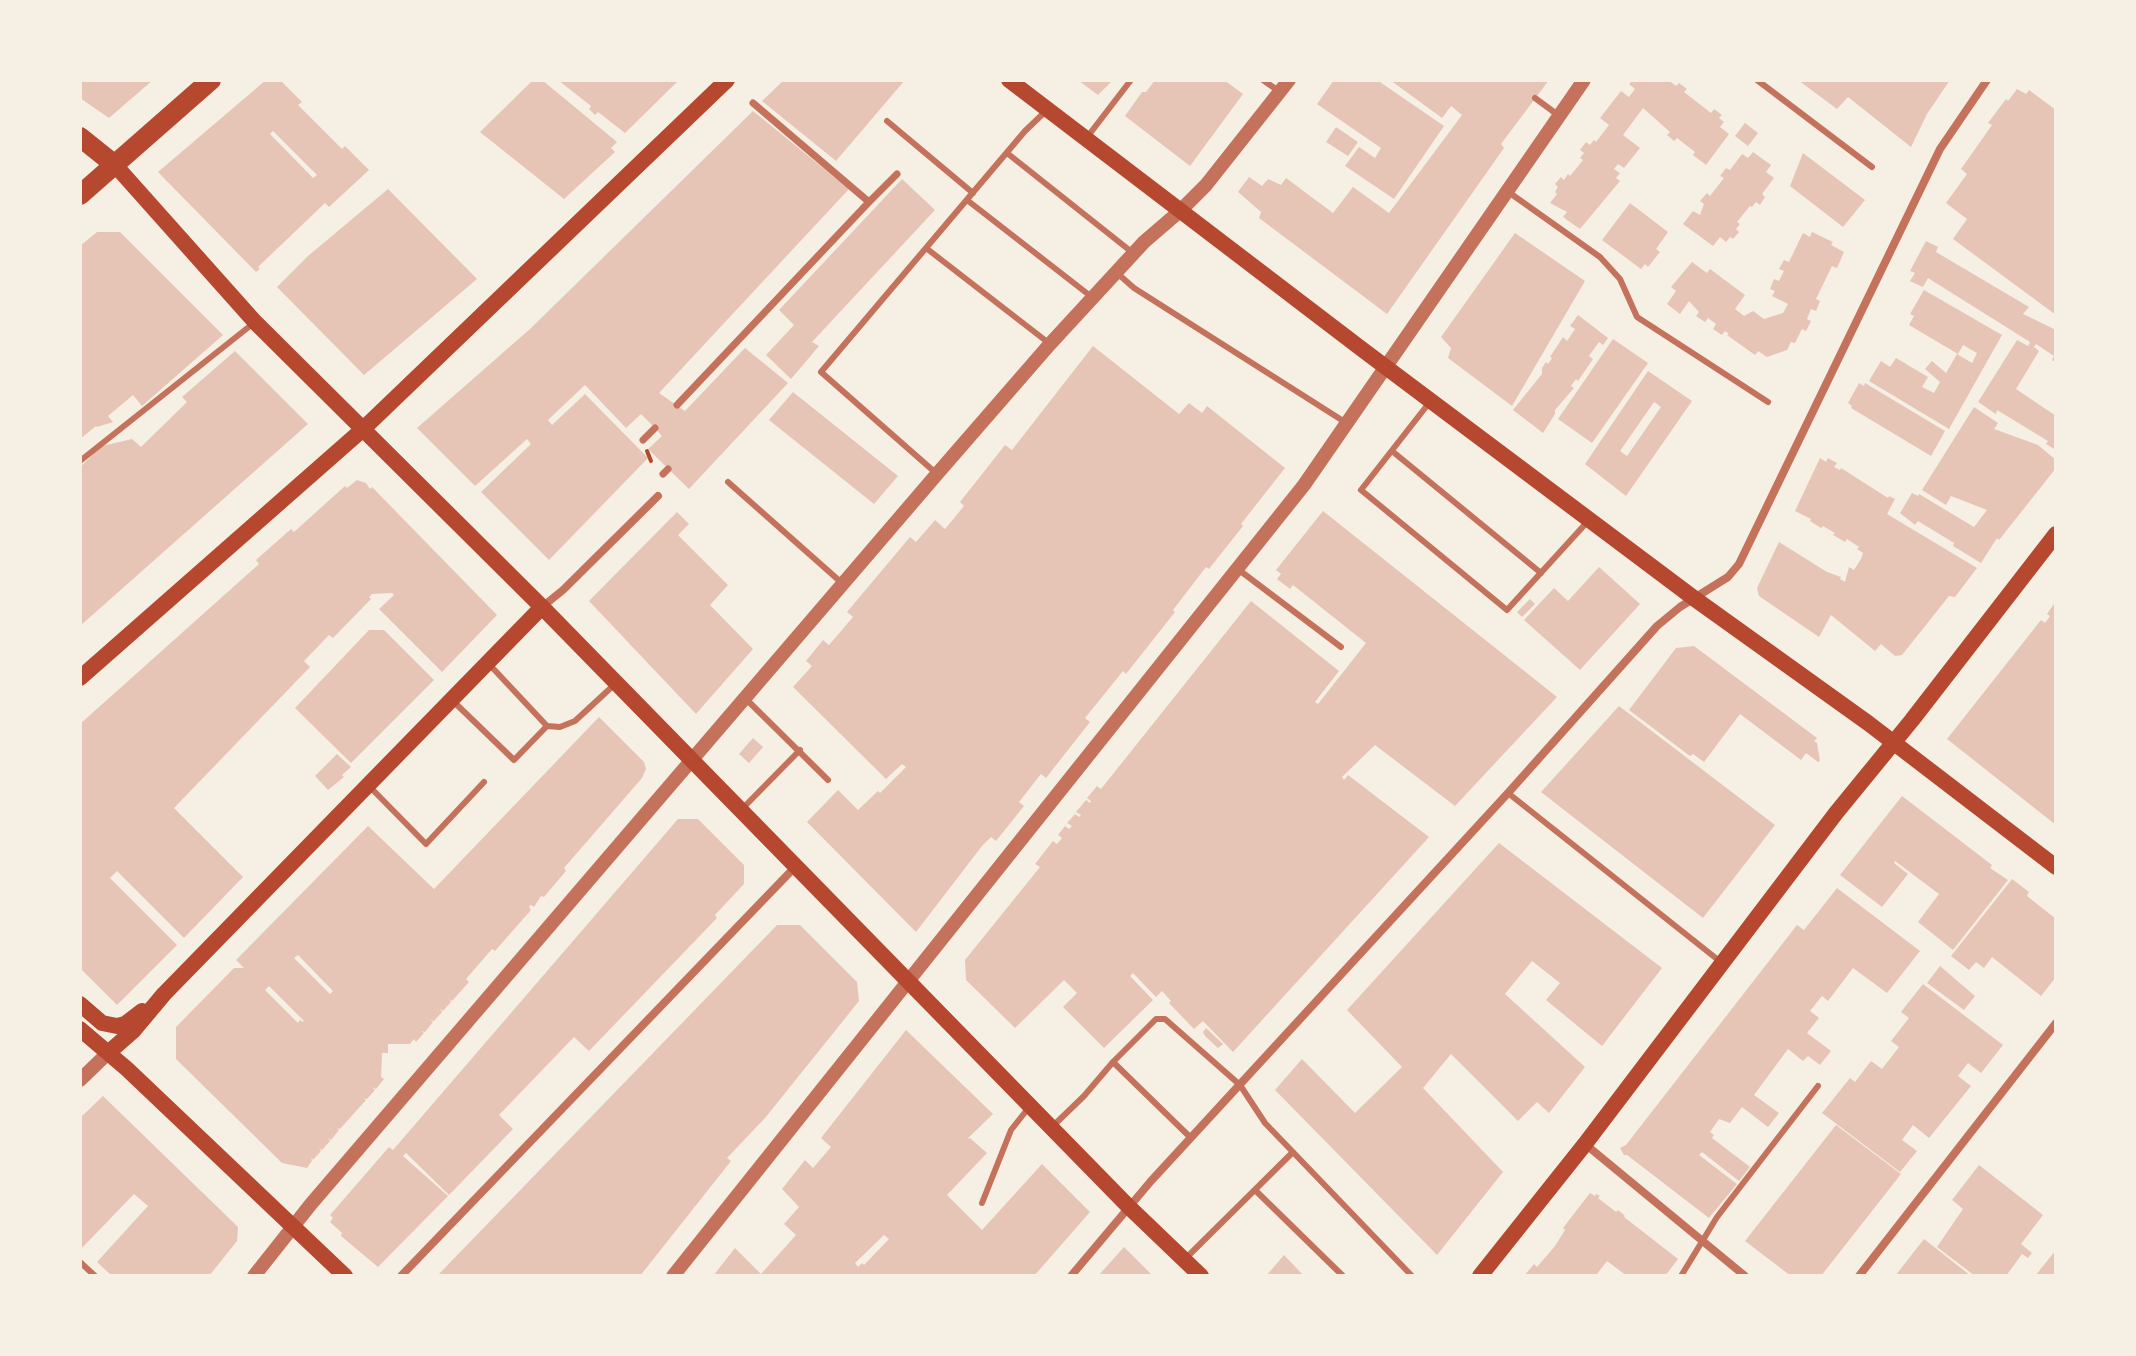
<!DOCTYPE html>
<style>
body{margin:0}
#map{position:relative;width:2136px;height:1356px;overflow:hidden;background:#f6efe4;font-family:"Fira Sans Condensed",sans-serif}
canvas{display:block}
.frame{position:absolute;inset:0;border:82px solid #f6efe4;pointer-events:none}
</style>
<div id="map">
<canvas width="2136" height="1356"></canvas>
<div class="frame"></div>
</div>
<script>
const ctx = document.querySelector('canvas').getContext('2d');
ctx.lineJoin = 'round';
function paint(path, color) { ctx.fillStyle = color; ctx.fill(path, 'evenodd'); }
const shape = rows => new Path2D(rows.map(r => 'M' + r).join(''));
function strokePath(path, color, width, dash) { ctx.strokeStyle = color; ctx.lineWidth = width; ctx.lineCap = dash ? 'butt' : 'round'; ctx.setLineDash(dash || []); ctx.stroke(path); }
paint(shape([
 [80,80,153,80,109,118,80,98],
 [266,80,280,80,302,102,298,105,342,149,345,146,369,170,329,207,325,203,258,267,260,269,256,272,158,172],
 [273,131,317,175,313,178,270,134],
 [533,80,542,80,617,142,611,148,615,152,564,199,480,132],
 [558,80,679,80,625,133,598,112,595,115,589,109,591,106],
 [784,80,905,80,836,161,762,101],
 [1078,80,1113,80,1098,95],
 [1155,80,1224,80,1243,94,1190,166,1125,116,1142,92,1146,92],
 [1334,80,1377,80,1444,126,1394,199,1345,166,1359,147,1375,158,1381,148,1317,104],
 [1390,80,1549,80,1501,144,1504,148,1387,314,1259,218,1261,212,1238,192,1249,177,1262,186,1268,179,1281,185,1286,178,1333,213,1353,187,1389,213,1462,115,1451,106,1442,118],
 [1633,80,1668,80,1676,86,1679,83,1687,89,1684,92,1711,113,1714,109,1722,115,1719,118,1724,122,1720,127,1729,134,1706,165,1693,155,1695,152,1677,138,1674,141,1667,135,1670,132,1643,108,1623,135,1640,148,1624,168,1618,164,1614,169,1620,173,1616,178,1620,181,1580,229,1563,217,1567,212,1550,203,1557,194,1555,192,1558,187,1555,184,1561,177,1564,180,1568,174,1570,176,1583,160,1580,158,1584,153,1580,150,1586,142,1590,145,1594,140,1596,142,1609,125,1600,118,1621,91,1629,97,1635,89,1629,84],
 [1798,80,1950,80,1927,114,1911,147,1848,97,1837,109],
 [2017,89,2026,94,2029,90,2056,110,2056,315,1953,239,1967,219,1946,203,1967,174,1961,169,1992,125,1988,123,2006,99,2008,101],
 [753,111,849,189,659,393,685,411,745,348,788,383,689,489,648,449,662,436,655,428,641,414,626,428,585,385,548,420,552,425,585,394,648,458,549,560,481,492,531,444,527,439,475,486,417,428,530,329],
 [1745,123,1758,133,1748,146,1735,136],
 [1336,127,1358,142,1348,156,1326,142],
 [1753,152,1771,165,1766,172,1774,178,1762,194,1765,197,1760,205,1756,202,1752,207,1750,206,1737,222,1740,224,1736,229,1739,232,1733,239,1730,237,1726,242,1720,237,1713,246,1683,224,1693,211,1700,215,1704,204,1700,201,1707,193,1710,196,1724,178,1720,176,1726,168,1730,170,1742,154,1748,158],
 [1803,153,1865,200,1843,227,1790,186],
 [902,179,935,210,812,342,819,346,791,379,766,355,794,325,779,310],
 [388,189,477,279,364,375,277,287,308,256],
 [1630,203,1668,232,1656,249,1660,252,1648,267,1645,264,1641,269,1602,240],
 [97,232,120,232,223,335,142,406,133,395,108,416,113,422,97,427,96,426,80,439,80,246],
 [1812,232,1833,242,1831,245,1844,252,1837,268,1832,266,1816,299,1820,301,1816,311,1811,309,1807,319,1811,321,1806,331,1802,329,1795,343,1791,342,1787,350,1767,357,1758,351,1755,355,1727,335,1729,334,1725,331,1722,335,1713,329,1716,324,1708,318,1705,322,1696,316,1699,312,1689,301,1680,314,1667,304,1676,291,1671,287,1692,262,1707,273,1710,269,1745,295,1735,309,1744,316,1753,311,1764,319,1783,313,1788,304,1772,296,1775,291,1770,289,1774,279,1779,281,1784,271,1779,269,1784,260,1789,262,1803,233,1810,237],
 [1515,233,1585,281,1512,406,1448,358,1451,348,1441,337],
 [1926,241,1938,247,1936,252,2029,307,2023,314,2056,330,2056,363,2052,360,2054,356,2036,344,2034,347,2039,351,2016,389,2056,416,2056,450,2046,444,2048,441,1997,410,1996,414,1978,402,2017,340,2028,346,2030,342,1928,278,1923,287,1910,281,1915,273,1910,271],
 [1924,290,2002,335,1949,429,1869,381,1881,361,1890,367,1896,358,1928,377,1922,387,1934,393,1940,382,1925,369,1932,361,1946,373,1957,354,1972,363,1977,353,1963,345,1958,354,1909,325,1914,316,1910,314],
 [1578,315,1608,338,1603,345,1599,342,1589,356,1593,359,1578,381,1576,379,1571,386,1574,388,1555,410,1555,414,1543,433,1513,410,1542,374,1542,368,1546,362,1548,364,1552,358,1550,357,1563,337,1567,341,1575,329,1570,326],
 [1613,339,1648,363,1592,443,1558,419],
 [1093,346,1179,414,1189,403,1202,413,1207,406,1285,468,1241,524,1243,526,1209,569,1206,567,1173,610,1175,612,1126,674,1123,671,1085,718,1090,722,1046,778,1041,774,1019,802,1024,806,996,841,991,837,982,846,916,932,807,822,838,790,858,810,878,791,880,793,906,767,902,764,886,779,793,687,812,666,806,661,823,640,829,645,853,617,847,612,910,537,916,542,935,520,945,529,964,506,960,502,1005,445,1012,450],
 [235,351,308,424,80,626,80,467,102,446,132,439,141,447,187,402,182,397],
 [1648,371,1692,401,1626,496,1585,464],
 [1654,402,1661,407,1627,456,1620,451],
 [1859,383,1864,386,1865,383,1945,431,1931,456,1851,408,1852,406,1848,403],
 [793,392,898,476,874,504,769,420],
 [1974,407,1998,423,1994,429,2038,445,2056,460,2056,468,1999,540,1997,538,1981,563,1953,546,1954,543,1918,521,1915,525,1900,513,1912,493,1918,496,1919,494,1974,527,1987,510,1951,496,1946,505,1922,490],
 [1820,458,1826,462,1828,458,1837,463,1834,467,1840,470,1841,468,1888,498,1889,496,1895,499,1887,514,1977,568,1955,597,1949,596,1902,655,1895,656,1881,644,1875,651,1831,615,1819,637,1759,596,1757,588,1779,542,1827,572,1841,577,1840,579,1845,582,1849,567,1854,570,1861,559,1863,553,1857,549,1859,547,1847,539,1845,542,1833,535,1835,533,1823,526,1821,528,1810,521,1811,519,1795,511],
 [357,480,366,483,370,489,372,487,497,615,442,672,379,609,394,595,392,593,372,594,369,597,371,599,333,638,329,635,304,661,310,667,174,808,243,877,184,938,117,871,110,878,177,945,117,1005,80,968,80,724,259,564,256,560,291,529,294,532,345,486,347,488],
 [1323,511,1557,697,1455,806,1375,745,1342,777,1344,780,1348,775,1429,837,1233,1052,1203,1021,1194,1029,1169,1003,1171,1001,1162,991,1156,997,1133,973,1130,976,1153,1000,1104,1048,1063,1007,1077,993,1064,980,1015,1028,966,980,965,960,1040,867,1035,864,1053,841,1057,844,1062,838,1058,835,1065,826,1069,829,1072,826,1067,823,1075,814,1079,817,1081,815,1076,812,1086,800,1090,803,1091,801,1087,798,1097,786,1101,789,1251,601,1339,671,1315,702,1318,704,1366,643,1293,585,1290,589,1277,579,1281,574,1276,570],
 [677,512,689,524,678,535,728,585,710,605,753,649,696,714,589,601],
 [1599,567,1640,604,1580,670,1524,620,1554,588,1568,601],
 [1530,599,1535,604,1522,617,1517,612],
 [2056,601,2056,825,1947,739,2041,620,2045,623,2050,616,2047,614],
 [369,630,384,630,434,680,351,763,295,708],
 [1694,646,1817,738,1814,741,1817,743,1820,761,1818,762,1806,753,1801,760,1740,714,1704,762,1693,754,1690,756,1629,710,1676,648],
 [1619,706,1775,825,1703,918,1541,792],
 [599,717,644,762,646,769,642,778,564,868,566,871,544,897,541,896,534,907,531,905,529,907,531,910,516,927,495,951,492,949,466,979,469,982,461,991,452,1001,449,999,451,1002,443,1011,440,1009,442,1012,434,1021,430,1020,433,1022,425,1032,421,1031,424,1033,416,1042,414,1039,410,1044,388,1044,388,1053,382,1053,381,1077,384,1079,376,1089,372,1087,375,1090,367,1099,363,1098,366,1100,340,1129,337,1128,339,1130,331,1140,328,1138,330,1141,322,1150,319,1148,321,1151,313,1160,311,1157,312,1161,307,1168,282,1163,176,1059,176,1027,234,968,244,968,236,960,368,826,434,889],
 [298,955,333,991,330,994,294,958],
 [269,986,304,1021,303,1022,300,1020,298,1023,265,990],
 [753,738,763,747,749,763,739,754],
 [337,754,351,767,342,775,344,777,328,790,315,776],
 [1902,796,1992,865,1990,868,2008,880,1953,950,1918,922,1939,894,1895,861,1894,863,1908,874,1882,907,1840,875],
 [678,819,698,819,744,865,744,884,715,915,717,918,589,1051,574,1037,499,1115,513,1129,449,1195,406,1153,403,1156,448,1196,378,1267,341,1236,342,1233,330,1222,333,1218,330,1215,389,1147,393,1150],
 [1499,843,1662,968,1602,1046,1546,1000,1560,983,1532,961,1505,994,1585,1067,1549,1113,1537,1102,1518,1121,1451,1054,1423,1088,1503,1172,1437,1255,1275,1090,1302,1059,1355,1113,1402,1067,1347,1010],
 [2012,879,2029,892,2027,896,2056,919,2056,977,2041,996,1992,957,1984,968,1976,962,1969,970,1951,956],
 [1837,888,1920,951,1887,993,1853,968,1828,1001,1822,996,1810,1011,1819,1018,1807,1033,1831,1051,1820,1065,1808,1056,1803,1061,1788,1049,1754,1095,1779,1113,1768,1127,1742,1107,1730,1123,1719,1119,1710,1132,1714,1135,1712,1138,1750,1167,1739,1181,1702,1152,1699,1155,1737,1184,1709,1218,1627,1155,1624,1155,1620,1148,1626,1145,1797,925,1804,930],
 [777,925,800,925,857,982,859,1001,765,1118,727,1158,731,1161,640,1276,437,1276],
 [1940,966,1975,996,1964,1010,1927,983],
 [1923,984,2003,1045,1981,1073,1968,1063,1958,1076,1971,1086,1929,1138,1913,1125,1902,1140,1917,1151,1900,1172,1822,1113,1850,1078,1855,1082,1871,1061,1882,1069,1899,1047,1891,1041,1909,1018,1901,1012],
 [1206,1028,1223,1044,1218,1048,1205,1036,1203,1032],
 [906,1030,993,1114,967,1139,970,1138,987,1153,947,1195,982,1230,1042,1164,1090,1212,1034,1276,713,1276,735,1248,761,1274,796,1235,784,1224,799,1207,782,1189,805,1160,813,1168,831,1147,821,1138],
 [884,1235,889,1239,864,1265,862,1263,858,1267,855,1263],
 [103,1096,238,1227,237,1241,209,1276,112,1276,97,1262,148,1206,134,1194,80,1250,80,1118],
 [1836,1125,1901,1174,1821,1276,1791,1276,1745,1241],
 [1979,1165,2043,1215,2021,1244,2032,1253,2028,1258,2022,1254,2006,1276,1975,1276,1937,1247,1963,1209,1952,1200],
 [1590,1193,1595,1196,1596,1194,1600,1196,1598,1198,1616,1212,1618,1210,1625,1216,1624,1217,1678,1259,1665,1276,1627,1276,1607,1261,1597,1274,1600,1276,1524,1276,1534,1264,1537,1267,1555,1246,1565,1230,1563,1228],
 [1924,1239,1971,1276,1895,1276],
 [1124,1247,1153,1276,1098,1276],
 [2056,1250,2056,1276,2035,1276],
 [1284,1255,1304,1276,1266,1276]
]), '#e6c5b7');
strokePath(shape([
 [647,451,651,461]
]), '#b5482f', 4);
strokePath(shape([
 [1263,80,1280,92],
 [1757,80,1872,167],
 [1535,98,1558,115],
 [887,121,973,193],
 [1088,136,1131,80],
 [1007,153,1133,253],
 [1507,191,1600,257,1620,279,1637,317,1768,402],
 [967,200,1093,298],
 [926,248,1050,344],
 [1117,273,1134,288,1348,424],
 [1429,403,1361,490,1507,610,1589,520],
 [1392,451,1541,573],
 [80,461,255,322],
 [937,474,821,372,1025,131,1047,110],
 [728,482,843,584],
 [1239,570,1341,647],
 [746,699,828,780],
 [454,702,514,760,547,726,488,663],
 [547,726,560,727,575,721,615,684],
 [370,787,426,844,484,782],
 [1508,793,1722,963],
 [742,809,800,750],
 [1113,1062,1156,1019,1165,1019,1240,1085,1265,1123,1412,1276],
 [1054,1125,1084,1096,1113,1062,1191,1138],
 [1255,1190,1343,1276],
 [982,1203,1011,1130,1030,1106],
 [1184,1260,1293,1152],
 [80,1262,95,1276],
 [1681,1276,1717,1217,1818,1086]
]), '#c5725c', 6);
strokePath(shape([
 [869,202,897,174],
 [677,405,869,202,753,103],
 [643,440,655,428],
 [663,474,668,469]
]), '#c5725c', 7);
strokePath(shape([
 [542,607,563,590,658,496],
 [1585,1144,1745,1276],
 [401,1276,795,867],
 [1071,1276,1151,1181,1508,793,1657,626,1680,607,1728,577,1739,564,1940,149,1987,80],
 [1859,1276,2056,1023]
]), '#c5725c', 8);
strokePath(shape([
 [80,1080,108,1053],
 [254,1276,311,1204,937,474,1050,344,1144,242,1180,211,1206,185,1289,80],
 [673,1276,1304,485,1584,80]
]), '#c5725c', 14);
strokePath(shape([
 [1009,80,1363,350,1695,599,1868,723,2056,867],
 [115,165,255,322,542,607,1129,1207,1201,1276],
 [80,678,362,430,727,80],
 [80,1004,102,1023,117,1026,125,1024,142,1011],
 [80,1029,127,1069,345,1276],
 [108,1053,133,1031,164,994,542,607],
 [1480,1276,1585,1144,1836,813,1912,720,2056,534]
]), '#b5482f', 16);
strokePath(shape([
 [80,137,115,165],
 [80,195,211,80]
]), '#b5482f', 20);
</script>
